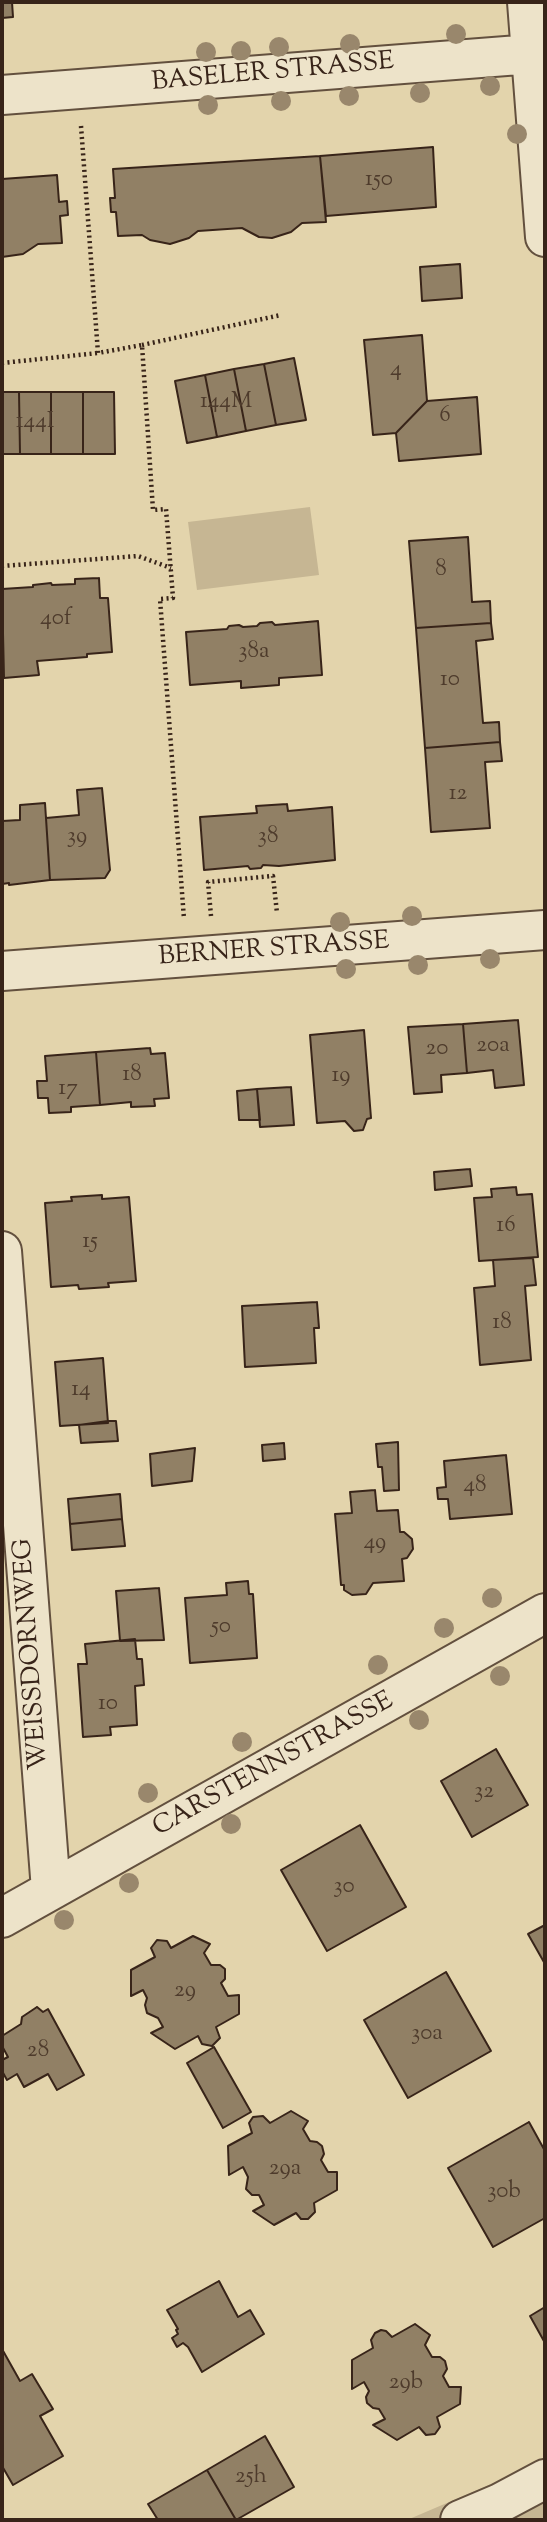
<!DOCTYPE html>
<style>
body{margin:0}
#map{position:relative;width:547px;height:2522px;overflow:hidden;background:#e3d4ac;font-family:"Sorts Mill Goudy",serif}
canvas{display:block}
.frame{position:absolute;inset:0;border:4px solid #382419;pointer-events:none}
</style>
<div id="map">
<canvas width="547" height="2522"></canvas>
<div class="frame"></div>
</div>
<script>
const ctx = document.querySelector('canvas').getContext('2d');
ctx.lineJoin = 'round';
function paint(path, color) { ctx.fillStyle = color; ctx.fill(path, 'evenodd'); }
const shape = rows => new Path2D(rows.map(r => 'M' + r).join(''));
function strokePath(path, color, width, dash) { ctx.strokeStyle = color; ctx.lineWidth = width; ctx.lineCap = dash ? 'butt' : 'round'; ctx.setLineDash(dash || []); ctx.stroke(path); }
function label(font, color, halo, rows, align = 'center') {
  ctx.font = font + ' "Sorts Mill Goudy",serif'; ctx.lineWidth = 5; ctx.setLineDash([]); ctx.textBaseline = 'middle'; ctx.strokeStyle = halo; ctx.fillStyle = color; for (const [text, x, y, turn = 0] of rows) {
    ctx.save(); ctx.translate(x, y); ctx.rotate((+turn || 0) * Math.PI / 180); ctx.textAlign = isNaN(turn) ? turn : align; if (halo) ctx.strokeText(text, 0, 0); ctx.fillText(text, 0, 0); ctx.restore();
  }
}
paint(shape([
 [310,507,319,575,197,590,188,522],
 [545,2460,545,2520,407,2520,524,2470]
]), '#c6b693');
const building = shape([
 [2,2,12,2,13,17,2,18,2,2],
 [433,147,436,207,326,216,320,156,433,147],
 [320,156,326,222,302,223,291,232,272,238,259,237,242,228,198,231,189,238,170,244,150,240,142,235,118,236,116,212,111,212,110,198,115,198,113,169,320,156],
 [57,175,59,202,67,201,68,215,60,216,62,243,38,244,23,254,2,257,2,179,57,175],
 [460,264,462,298,422,301,420,267,460,264],
 [422,335,427,401,396,433,373,435,364,340,422,335],
 [294,358,306,420,276,425,264,364,294,358],
 [264,364,276,425,246,431,234,369,264,364],
 [234,369,246,431,217,437,205,375,234,369],
 [205,375,217,437,187,443,175,381,205,375],
 [2,392,19,392,20,454,2,454,2,392],
 [19,392,51,392,51,454,20,454,19,392],
 [51,392,83,392,83,454,51,454,51,392],
 [83,392,114,392,115,454,83,454,83,392],
 [477,397,481,454,399,461,396,433,427,401,477,397],
 [468,537,472,602,490,601,491,623,416,628,409,541,468,537],
 [99,578,100,598,108,598,112,652,87,654,87,657,37,661,39,675,4,678,2,589,33,587,33,585,51,583,52,585,75,584,75,579,99,578],
 [318,621,322,675,279,678,279,685,241,688,241,681,190,685,186,632,227,629,229,626,239,625,243,627,257,626,260,623,272,622,275,625,318,621],
 [491,623,493,639,476,641,483,723,499,722,500,742,425,748,416,628,491,623],
 [500,742,502,761,485,762,490,828,431,832,425,748,500,742],
 [102,788,110,870,105,878,50,880,46,818,79,815,77,790,102,788],
 [45,803,50,880,9,885,9,883,2,884,2,821,20,820,20,805,45,803],
 [287,804,288,811,332,807,335,860,279,866,263,865,261,868,250,869,248,866,204,870,200,817,257,813,256,806,287,804],
 [518,1020,524,1085,495,1088,493,1070,467,1073,463,1024,518,1020],
 [463,1024,467,1073,441,1075,442,1092,414,1094,408,1027,463,1024],
 [364,1030,371,1118,367,1119,363,1130,354,1131,345,1121,317,1123,310,1035,364,1030],
 [150,1048,151,1054,165,1053,169,1098,154,1099,155,1106,131,1107,131,1102,100,1105,96,1052,150,1048],
 [96,1052,100,1105,71,1107,71,1112,49,1113,48,1098,38,1098,37,1081,47,1081,45,1056,96,1052],
 [291,1087,294,1125,260,1127,257,1089,291,1087],
 [257,1089,260,1120,239,1120,237,1091,257,1089],
 [470,1169,472,1186,435,1190,434,1172,470,1169],
 [516,1187,517,1195,532,1194,538,1257,479,1261,474,1198,492,1197,491,1189,516,1187],
 [102,1195,102,1199,129,1197,136,1281,108,1283,109,1287,79,1289,78,1285,51,1287,45,1203,72,1201,71,1197,102,1195],
 [533,1258,536,1285,525,1286,531,1360,480,1365,474,1288,495,1286,493,1260,533,1258],
 [317,1302,319,1328,314,1328,316,1363,245,1367,242,1306,317,1302],
 [103,1358,108,1423,60,1426,55,1362,103,1358],
 [108,1421,116,1421,118,1441,81,1443,79,1425,108,1421],
 [398,1442,399,1490,384,1491,382,1467,378,1467,376,1444,398,1442],
 [284,1443,285,1459,263,1461,262,1445,284,1443],
 [195,1448,192,1481,152,1486,150,1454,195,1448],
 [506,1455,512,1514,450,1519,448,1499,438,1499,437,1488,446,1487,444,1461,506,1455],
 [375,1490,377,1511,398,1510,400,1532,404,1532,412,1539,413,1549,407,1558,402,1559,404,1581,373,1583,366,1594,352,1595,344,1590,344,1585,341,1585,335,1514,352,1513,350,1492,375,1490],
 [120,1494,122,1519,70,1524,68,1499,120,1494],
 [122,1519,125,1546,72,1550,70,1524,122,1519],
 [248,1581,249,1594,253,1594,257,1658,190,1663,185,1598,227,1595,226,1583,248,1581],
 [159,1588,164,1640,120,1641,116,1591,159,1588],
 [135,1639,137,1659,142,1659,144,1685,135,1686,137,1725,110,1727,111,1735,83,1737,78,1664,87,1664,85,1644,135,1639],
 [496,1749,528,1805,472,1837,441,1781,496,1749],
 [360,1825,406,1907,327,1951,281,1870,360,1825],
 [545,1925,545,1964,528,1934,545,1925],
 [193,1936,210,1944,204,1953,211,1965,220,1965,225,1969,225,1979,221,1983,228,1996,239,1995,239,2014,216,2027,220,2038,212,2046,202,2044,198,2036,175,2049,151,2033,163,2027,158,2018,147,2013,145,2005,147,1998,143,1990,131,1996,131,1970,155,1957,151,1948,157,1940,167,1941,171,1948,193,1936],
 [446,1972,491,2051,408,2098,364,2020,446,1972],
 [37,2007,43,2012,48,2009,84,2075,57,2090,48,2074,24,2087,17,2074,7,2080,2,2071,2,2060,8,2057,2,2046,2,2036,21,2024,22,2017,37,2007],
 [214,2047,251,2112,223,2128,187,2063,214,2047],
 [291,2111,308,2121,303,2129,310,2141,317,2142,322,2146,324,2154,321,2160,328,2172,337,2172,337,2190,314,2203,315,2212,308,2219,301,2219,296,2213,274,2225,253,2211,264,2205,259,2195,252,2195,246,2189,248,2177,243,2167,229,2175,228,2146,252,2133,249,2123,253,2117,263,2116,270,2123,291,2111],
 [529,2122,545,2151,545,2218,493,2247,448,2168,529,2122],
 [219,2281,238,2317,250,2310,264,2334,202,2372,188,2347,183,2343,177,2347,172,2338,178,2334,176,2330,178,2329,167,2310,219,2281],
 [545,2307,545,2343,530,2316,545,2307],
 [415,2324,430,2335,425,2345,432,2357,440,2357,445,2361,447,2369,443,2376,449,2387,461,2387,460,2404,437,2417,440,2427,435,2434,426,2435,419,2427,397,2440,373,2425,385,2419,379,2409,373,2408,367,2403,366,2397,369,2391,364,2382,352,2389,352,2360,373,2348,371,2340,375,2333,381,2330,386,2331,392,2337,415,2324],
 [2,2349,20,2381,32,2374,53,2409,40,2416,63,2456,13,2485,2,2466,2,2349],
 [265,2436,294,2487,236,2520,207,2470,265,2436],
 [207,2470,236,2520,158,2520,148,2504,207,2470]
]);
paint(building, '#918065');
strokePath(building, '#382419', 2);
const minor = shape([
 [527,2,545,237],
 [2,95,545,53],
 [2,971,545,930],
 [2,1251,51,1890],
 [2,1918,545,1613],
 [460,2520,500,2503,545,2479]
]);
strokePath(minor, '#63503e', 42);
strokePath(shape([
 [81,126,98,353,142,345,153,510,166,509,173,598,160,599,184,919],
 [142,345,281,315],
 [2,363,98,353],
 [2,566,138,556,171,568],
 [211,916,208,882,273,876,277,913]
]), '#382419', 4.5, [2, 3.5]);
strokePath(minor, '#ede3c9', 38);
ctx.fillStyle = '#99876c';
for (const [x, y] of [
 [456,34],
 [350,44],
 [279,47],
 [241,51],
 [206,52],
 [490,86],
 [420,93],
 [349,96],
 [281,101],
 [208,105],
 [517,134],
 [412,916],
 [340,922],
 [490,959],
 [418,965],
 [346,969],
 [492,1598],
 [444,1628],
 [378,1665],
 [500,1676],
 [419,1720],
 [242,1742],
 [148,1793],
 [231,1824],
 [129,1883],
 [64,1920]
]) { ctx.beginPath(); ctx.arc(x, y, 10, 0, 2 * Math.PI); ctx.fill(); }
label('23px', '#4e3b2c', null, [
 ["150",379,181],
 ["4",396,371],
 ["144M",226,403],
 ["6",445,417],
 ["144I",35,423],
 ["8",441,571],
 ["40f",56,620],
 ["38a",254,653],
 ["10",450,681],
 ["12",458,795],
 ["39",77,838],
 ["38",268,838],
 ["20a",493,1047],
 ["20",437,1050],
 ["18",132,1076],
 ["19",341,1077],
 ["17",68,1090],
 ["16",506,1227],
 ["15",90,1243],
 ["18",502,1324],
 ["14",81,1391],
 ["48",475,1487],
 ["49",375,1544],
 ["50",221,1628],
 ["10",108,1705],
 ["32",484,1793],
 ["30",344,1888],
 ["29",185,1992],
 ["30a",427,2035],
 ["28",38,2052],
 ["29a",285,2170],
 ["30b",504,2193],
 ["29b",406,2384],
 ["25h",251,2478]
]);
label('26px', '#382419', '#ede3c9', [
 ["BASELER STRASSE",273,74,-5],
 ["BERNER STRASSE",274,951,-4],
 ["WEISSDORNWEG",33,1654,-94],
 ["CARSTENNSTRASSE",274,1766,-29]
]);
</script>
